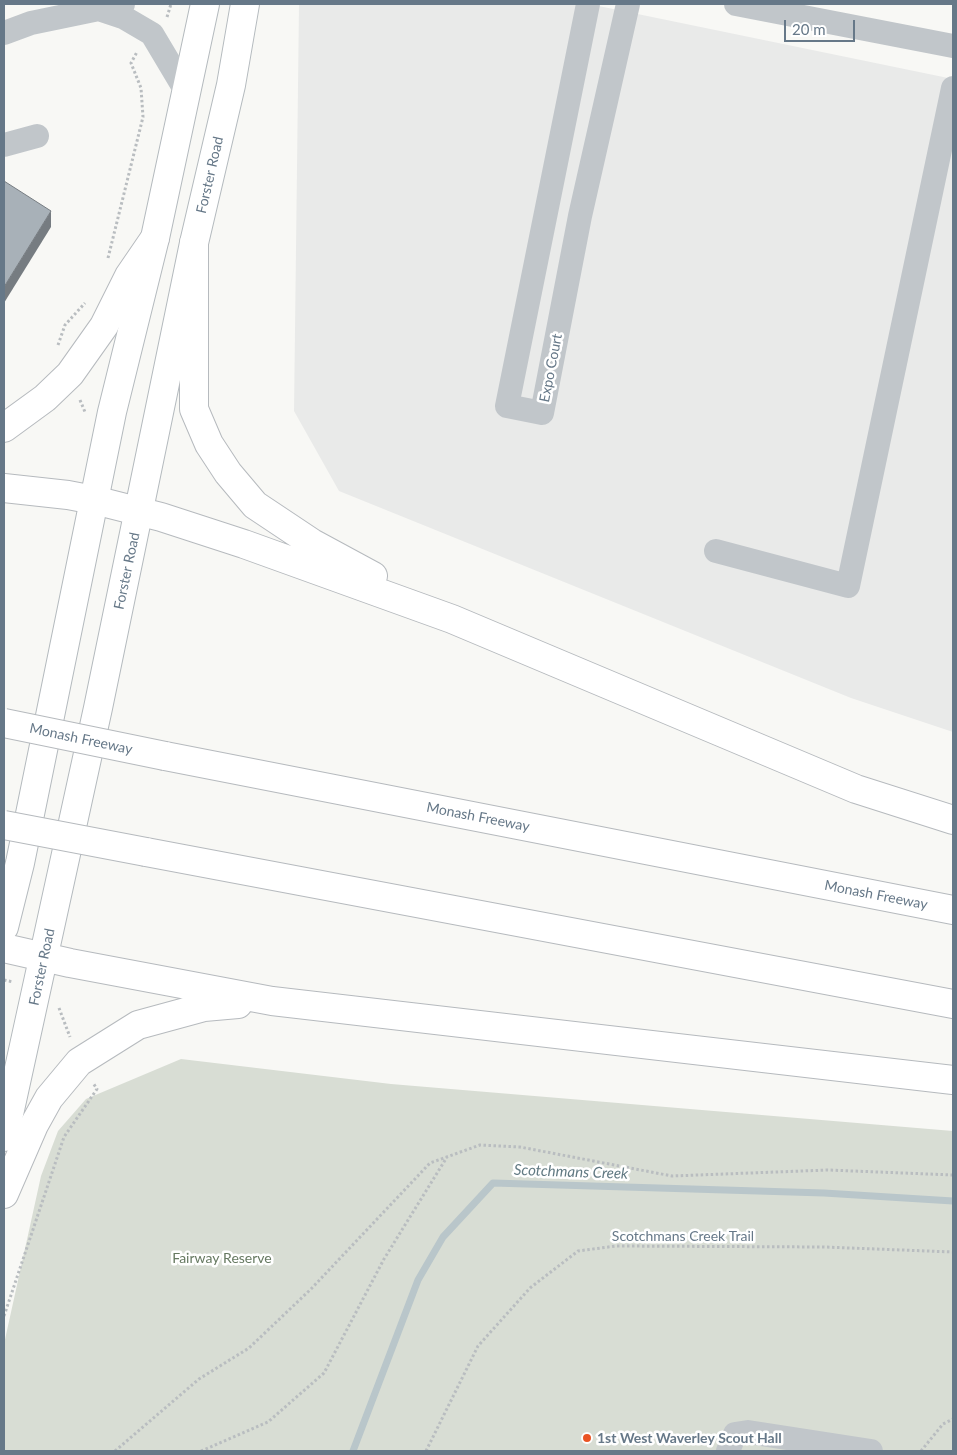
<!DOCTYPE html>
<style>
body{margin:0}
#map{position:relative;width:957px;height:1455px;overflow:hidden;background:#f8f8f5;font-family:Lato,sans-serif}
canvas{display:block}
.frame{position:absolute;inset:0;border:5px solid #667888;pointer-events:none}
.scale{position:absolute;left:784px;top:20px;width:71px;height:22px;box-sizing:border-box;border:2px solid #667888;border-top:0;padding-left:6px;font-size:15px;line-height:18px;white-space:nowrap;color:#667888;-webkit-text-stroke:4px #fff;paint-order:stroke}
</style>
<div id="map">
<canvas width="957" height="1455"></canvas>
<div class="frame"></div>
<div class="scale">20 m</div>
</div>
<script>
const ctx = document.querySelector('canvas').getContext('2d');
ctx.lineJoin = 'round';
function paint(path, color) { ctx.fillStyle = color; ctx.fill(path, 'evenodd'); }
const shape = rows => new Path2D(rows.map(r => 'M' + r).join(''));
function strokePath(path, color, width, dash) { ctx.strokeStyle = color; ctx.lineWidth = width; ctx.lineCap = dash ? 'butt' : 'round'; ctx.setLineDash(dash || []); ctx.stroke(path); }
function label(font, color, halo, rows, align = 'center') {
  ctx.font = font + ' Lato,sans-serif'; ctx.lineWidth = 5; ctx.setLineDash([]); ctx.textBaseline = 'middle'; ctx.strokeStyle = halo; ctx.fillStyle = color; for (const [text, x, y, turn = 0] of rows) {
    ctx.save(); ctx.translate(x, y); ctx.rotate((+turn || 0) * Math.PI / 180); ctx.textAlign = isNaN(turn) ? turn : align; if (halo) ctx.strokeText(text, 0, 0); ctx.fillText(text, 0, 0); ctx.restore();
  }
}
paint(shape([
 [299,4,589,4,953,79,953,732,851,698,339,491,294,411]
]), '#e9eae9');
paint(shape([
 [181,1059,391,1084,953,1131,953,1451,4,1451,4,1344,41,1176,58,1131,86,1099]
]), '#d8ddd4');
strokePath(shape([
 [353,1451,418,1280,443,1237,493,1183,824,1193,953,1201]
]), '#b9c6ca', 7);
const major = shape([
 [4,927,20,863,112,412,155,238,205,4],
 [4,1137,98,708,194,243,231,85,245,4]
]);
const highway = shape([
 [194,243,194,409,209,444,228,473,255,505,312,543,373,576],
 [4,428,45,398,70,374,104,326,129,276,155,238],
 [4,488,68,495,94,500,161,517,244,544,452,619,856,789,953,820],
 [165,756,953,910],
 [146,852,953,1004],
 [4,948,70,963,272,1001,953,1080],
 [4,1194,34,1125,49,1098,79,1062,138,1025,204,1007,238,1004]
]);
strokePath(major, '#b4babe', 30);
strokePath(highway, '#b6babe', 30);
strokePath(shape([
 [167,17,171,4],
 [108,258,143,117,141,88,131,63,137,52],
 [58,345,65,325,85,303],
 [80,400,85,412],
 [4,980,13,982],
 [59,1008,70,1037],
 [4,1316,64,1137,97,1089,93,1083],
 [115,1451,199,1379,249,1348,311,1289,430,1163,480,1145,520,1147,672,1176,828,1170,953,1175],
 [201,1451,268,1422,324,1373,384,1259,447,1157],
 [426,1451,478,1346,530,1288,578,1251,616,1246,824,1247,953,1252],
 [921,1451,943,1424,953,1419]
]), '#b9bdc0', 3, [2.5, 2.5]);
strokePath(shape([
 [588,4,507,406,542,413,580,216,628,4],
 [736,4,953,46],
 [102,10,123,17,152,34,186,91],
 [4,33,31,23,123,4],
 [4,145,37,136],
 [716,551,848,586,953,88],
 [728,1451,735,1434,748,1432,871,1451]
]), '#c1c6ca', 24);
strokePath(major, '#fff', 28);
strokePath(highway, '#fff', 28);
const highwayBridge = shape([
 [4,723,165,756],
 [4,825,146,852]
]);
strokePath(highwayBridge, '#b6babe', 30, []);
strokePath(highwayBridge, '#fff', 28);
paint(shape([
 [51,211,51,227,4,303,4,287]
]), '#767c81');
const building = shape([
 [4,181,51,211,4,287,4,181]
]);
paint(building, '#a8b1b8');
strokePath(building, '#767c81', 1);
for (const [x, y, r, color] of [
 [587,1438,5,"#ea5424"]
]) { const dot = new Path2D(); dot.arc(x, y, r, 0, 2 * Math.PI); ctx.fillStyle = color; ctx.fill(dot); strokePath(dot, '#fff', 2); }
label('14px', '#667888', '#fff', [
 ["Forster Road",210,175,-77],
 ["Expo Court",551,368,-79],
 ["Forster Road",127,571,-78],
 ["Monash Freeway",81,739,12],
 ["Monash Freeway",478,817,11],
 ["Monash Freeway",876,895,11],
 ["Forster Road",42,967,-78],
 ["Scotchmans Creek Trail",683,1236]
]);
label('14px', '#667961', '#fff', [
 ["Fairway Reserve",222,1258]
]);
label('bold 14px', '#667888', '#fff', [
 ["1st West Waverley Scout Hall",597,1438]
], 'left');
label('italic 15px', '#627a83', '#fff', [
 ["Scotchmans Creek",571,1172,2]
]);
</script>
